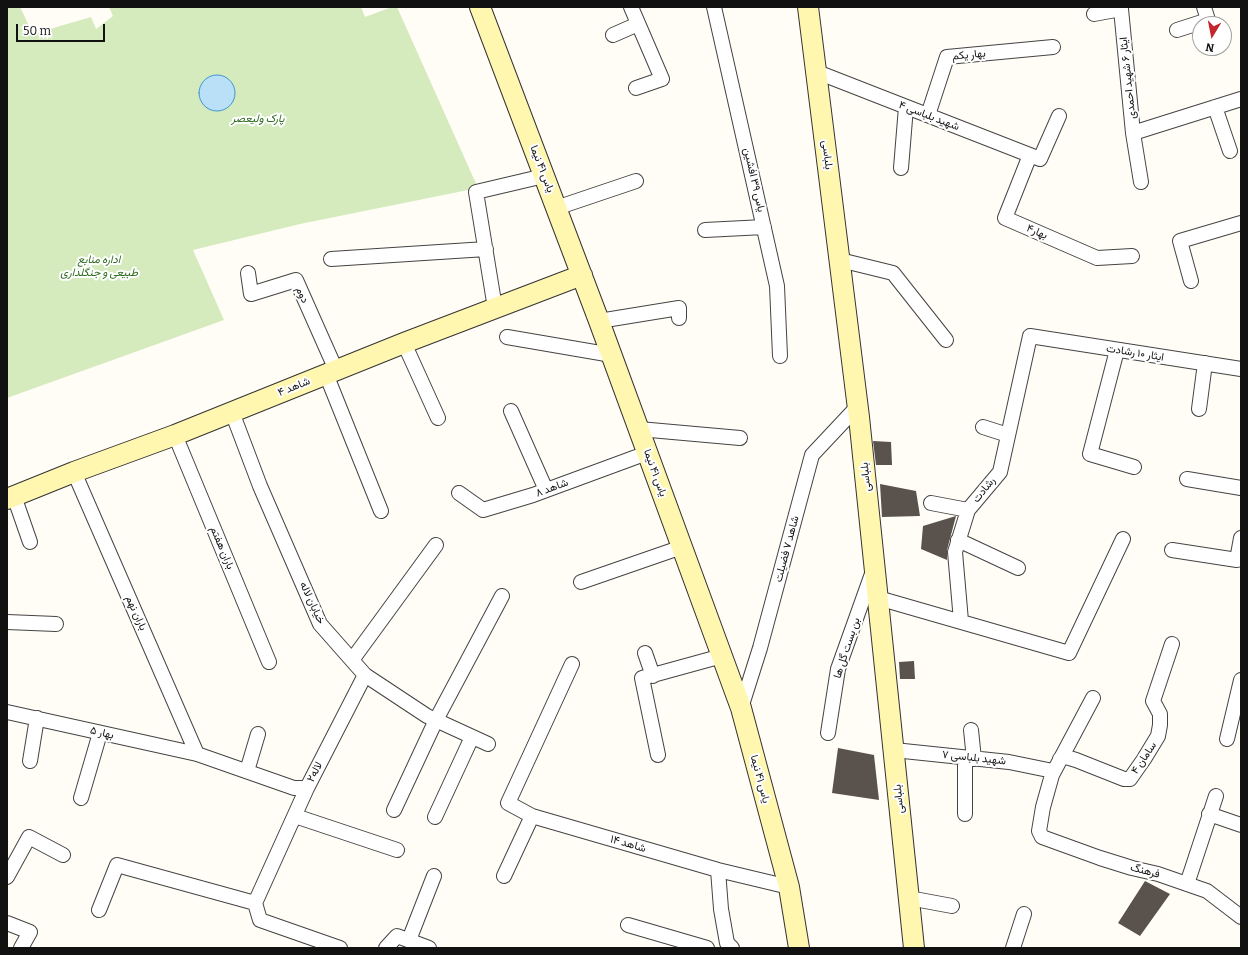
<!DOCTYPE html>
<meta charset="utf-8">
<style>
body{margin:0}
#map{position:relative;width:1248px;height:955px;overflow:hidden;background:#fffdf5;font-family:Bitter,serif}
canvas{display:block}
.frame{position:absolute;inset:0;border:8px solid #111;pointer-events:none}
.north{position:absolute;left:1192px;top:16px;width:40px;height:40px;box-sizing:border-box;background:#fff;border:1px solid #a0a0a0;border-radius:50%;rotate:190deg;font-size:11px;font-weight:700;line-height:16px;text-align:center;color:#111}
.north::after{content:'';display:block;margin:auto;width:14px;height:18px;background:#c4262e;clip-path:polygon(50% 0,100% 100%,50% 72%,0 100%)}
.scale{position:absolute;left:16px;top:24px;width:89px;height:18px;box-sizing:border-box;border:2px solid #111;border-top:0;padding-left:5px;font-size:12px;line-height:14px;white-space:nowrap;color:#111;-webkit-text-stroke:3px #fff;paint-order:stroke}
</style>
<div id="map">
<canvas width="1248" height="955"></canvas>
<div class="frame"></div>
<div class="north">N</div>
<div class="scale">50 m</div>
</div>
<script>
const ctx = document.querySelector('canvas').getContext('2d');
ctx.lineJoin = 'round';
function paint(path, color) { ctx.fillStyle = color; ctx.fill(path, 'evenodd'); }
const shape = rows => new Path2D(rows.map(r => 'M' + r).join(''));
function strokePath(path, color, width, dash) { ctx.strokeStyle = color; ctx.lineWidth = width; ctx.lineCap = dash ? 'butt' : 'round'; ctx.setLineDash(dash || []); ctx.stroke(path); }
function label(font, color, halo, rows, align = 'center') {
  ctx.font = font + ' Bitter,Vazirmatn,serif'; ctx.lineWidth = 4; ctx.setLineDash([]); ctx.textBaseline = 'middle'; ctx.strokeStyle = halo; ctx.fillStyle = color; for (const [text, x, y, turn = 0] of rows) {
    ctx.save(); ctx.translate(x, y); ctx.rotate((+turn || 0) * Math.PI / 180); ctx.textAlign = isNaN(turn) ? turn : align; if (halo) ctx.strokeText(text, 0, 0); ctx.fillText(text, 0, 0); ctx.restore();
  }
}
paint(shape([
 [7,7,20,7,33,34,91,17,96,29,113,16,109,7,361,7,365,17,392,7,397,7,478,188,300,224,193,250,224,320,7,398]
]), '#d5ebbd');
const water = shape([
 '199 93a18 18 0 1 1 36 0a18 18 0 1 1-36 0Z'
]);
paint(water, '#b9e0f7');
strokePath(water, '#3f96cf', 1);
paint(shape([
 [873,441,891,442,892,465,876,465],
 [880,484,916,491,920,516,882,517],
 [956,516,947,550,947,560,921,549,923,526],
 [914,661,915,679,900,679,899,662],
 [838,748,874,755,879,800,832,793],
 [1145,881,1170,894,1140,936,1118,923]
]), '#5a524d');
const street = shape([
 [631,7,662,79,636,88],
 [714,7,777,286,780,356],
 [1094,14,1121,9,1133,133,1241,99],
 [1177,30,1208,20,1204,7],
 [613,35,638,24],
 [817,72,1040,159,1059,116],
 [1215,107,1230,151],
 [928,115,947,57,1053,47],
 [1133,133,1141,182],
 [1030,155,1005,218,1097,258,1132,256],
 [901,168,906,107],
 [556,208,636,181],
 [705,230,764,227],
 [331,259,486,249],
 [840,260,893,273,946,340],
 [248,273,251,294,296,280,336,370],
 [1191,281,1180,241,1241,223],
 [495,308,476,192,544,176],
 [599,321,679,308,679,318],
 [507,337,612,355],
 [404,343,438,418],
 [1117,350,1090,454,1134,467],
 [326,374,381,511],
 [1199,409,1205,363],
 [511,411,546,490],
 [232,412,260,486,320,624,365,675,427,716,488,744],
 [983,427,1008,435],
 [639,429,740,438],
 [175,435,269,662],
 [74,472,197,754],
 [1187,479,1241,488],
 [459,493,483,510,533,495,647,453],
 [14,496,30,542],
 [931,503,968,510],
 [958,540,1018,568],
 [1172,550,1237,560,1241,538],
 [581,582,682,547],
 [878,598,1069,653,1123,539],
 [961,621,955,552,968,510,1000,472,1030,336,1241,369],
 [7,622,56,624],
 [645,653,653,676],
 [352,660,436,545],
 [1093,698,1052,775,1043,807,1039,831,1042,837,1100,858,1132,868,1158,874,1207,891,1241,917],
 [741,708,760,648,812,455,858,406],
 [7,712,197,754,294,788,307,788,365,675],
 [971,730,974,759],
 [828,733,838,669,873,571],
 [1227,739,1241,680],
 [894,750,1009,762,1053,771],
 [658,755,642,678,722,656],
 [1060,759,1066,757,1076,760,1124,779,1130,779,1144,759,1158,736,1160,725,1160,714,1153,701,1172,644],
 [30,761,37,718],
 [247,771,258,734],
 [81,798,100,733],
 [394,810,436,720,502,596],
 [965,814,965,758],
 [1209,814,1241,825],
 [295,816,397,850],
 [532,816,508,803,572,664],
 [435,817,472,737],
 [718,870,721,909,727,943,732,948],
 [504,876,532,816,718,870,789,887],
 [7,877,29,837,63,855],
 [1187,884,1216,796],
 [909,898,952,906],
 [255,903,260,920,340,948],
 [99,910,117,865,255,903,307,788],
 [7,923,30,932,21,948],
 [628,925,707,948],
 [409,940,434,876],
 [386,948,397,936,429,948],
 [1013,948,1024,914]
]);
const secondary = shape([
 [480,7,599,321,741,708,789,887,799,948],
 [808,7,859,417,914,948],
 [7,499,74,472,175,435,404,343,582,275]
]);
strokePath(street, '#444', 16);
strokePath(secondary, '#333', 22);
strokePath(street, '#fff', 14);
strokePath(secondary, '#fff6b0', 20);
label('11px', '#111', '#fff', [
 ["بهار یکم",969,55,-6],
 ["ایثار ۶ شهید احمدی",1128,78,-96],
 ["شهید بلباسی ۴",929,116,21],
 ["بلباسی",827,155,83],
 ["یاس ۴۱ نیما",542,169,69],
 ["یاس ۳۹ افشین",754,180,77],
 ["بهار۴",1037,232,23],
 ["دوم",302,295,66],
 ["ایثار ۱۰ رشادت",1135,353,9],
 ["شاهد ۴",294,387,-22],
 ["یاس ۴۱ نیما",655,473,70],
 ["بلباسی",866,477,-96],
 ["شاهد ۸",552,488,-20],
 ["رشادت",984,490,-51],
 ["باران هفتم",222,548,67],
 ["شاهد ۷ فضیلت",787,549,-75],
 ["خیابان لاله",312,603,65],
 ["باران نهم",136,613,66],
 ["بن بست گل ها",847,648,-72],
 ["بهار ۵",102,733,13],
 ["شهید بلباسی ۷",974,758,6],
 ["سامان ۴",1144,758,-56],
 ["لاله۲",315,772,-63],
 ["یاس ۴۱ نیما",760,779,75],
 ["بلباسی",899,799,-96],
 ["شاهد ۱۴",628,844,16],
 ["فرهنگ",1145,871,14]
]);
label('italic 11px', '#2f6b1f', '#fff', [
 ["پارک ولیعصر",258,119],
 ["اداره منابع",99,260],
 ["طبیعی و جنگلداری",99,273]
]);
</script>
